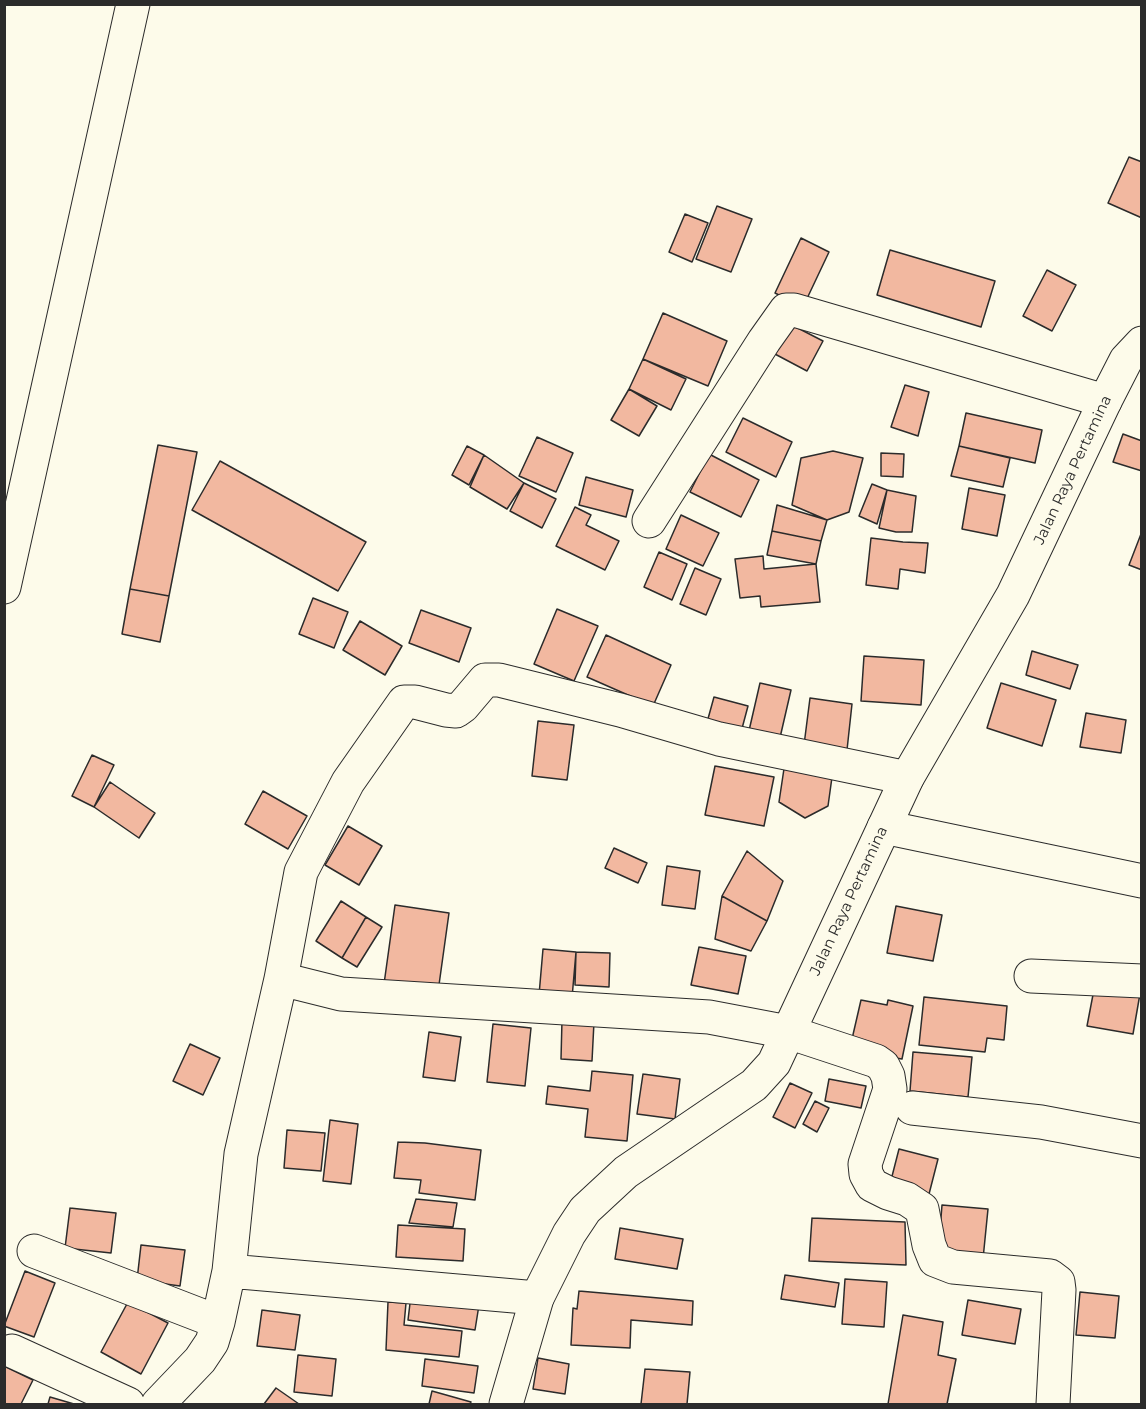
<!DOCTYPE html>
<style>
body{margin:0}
#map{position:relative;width:1146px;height:1409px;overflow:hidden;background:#fdfbea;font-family:Montserrat,sans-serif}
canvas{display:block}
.frame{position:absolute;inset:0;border:6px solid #2b2b2b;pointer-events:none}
</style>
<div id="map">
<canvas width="1146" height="1409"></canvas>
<div class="frame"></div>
</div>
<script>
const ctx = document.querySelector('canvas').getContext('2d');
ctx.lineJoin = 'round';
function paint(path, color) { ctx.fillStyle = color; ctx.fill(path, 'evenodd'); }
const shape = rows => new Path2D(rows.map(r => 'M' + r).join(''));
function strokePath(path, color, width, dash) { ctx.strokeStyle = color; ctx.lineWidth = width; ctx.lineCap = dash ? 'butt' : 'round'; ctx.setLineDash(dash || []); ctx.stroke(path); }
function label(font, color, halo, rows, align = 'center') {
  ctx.font = font + ' Montserrat,sans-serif'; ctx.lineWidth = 4.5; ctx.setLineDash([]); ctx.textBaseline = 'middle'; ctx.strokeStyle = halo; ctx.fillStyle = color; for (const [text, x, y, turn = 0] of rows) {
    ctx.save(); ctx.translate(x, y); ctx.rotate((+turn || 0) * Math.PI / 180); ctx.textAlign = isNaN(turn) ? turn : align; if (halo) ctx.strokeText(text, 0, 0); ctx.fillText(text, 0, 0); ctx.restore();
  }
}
const building = shape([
 [1129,157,1142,162,1142,218,1108,203,1129,157],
 [717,206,752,219,731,272,696,259,717,206],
 [685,214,708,223,692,262,669,252,685,214],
 [801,238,829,252,803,307,775,293,801,238],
 [890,250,995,281,981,327,877,295,890,250],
 [1047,270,1076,285,1052,331,1023,316,1047,270],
 [663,313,727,341,708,386,643,359,663,313],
 [788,323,823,341,807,371,773,353,788,323],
 [643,359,686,379,671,410,629,389,643,359],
 [905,385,929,392,918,436,891,427,905,385],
 [629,389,657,406,639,436,611,420,629,389],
 [966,413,1042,430,1035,463,959,446,966,413],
 [743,418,792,442,776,477,726,452,743,418],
 [1123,434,1142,441,1142,471,1113,462,1123,434],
 [537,437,573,453,556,492,519,476,537,437],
 [158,445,197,452,169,596,130,589,158,445],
 [467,446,484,455,469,485,452,475,467,446],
 [959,446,1010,458,1003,487,951,476,959,446],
 [833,451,863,458,849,512,827,520,792,505,801,458,833,451],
 [881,453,904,454,903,477,881,476,881,453],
 [709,454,759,480,741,517,690,492,709,454],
 [484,455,524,483,507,509,470,487,484,455],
 [220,461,366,542,338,591,192,510,220,461],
 [586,477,633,490,626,517,579,505,586,477],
 [524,483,556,499,542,528,510,511,524,483],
 [872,484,887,490,877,524,859,516,872,484],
 [969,488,1005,495,997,536,962,529,969,488],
 [887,490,916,496,912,532,896,532,879,528,887,490],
 [777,505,827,520,821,541,772,531,777,505],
 [575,507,591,515,586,525,619,541,605,570,556,546,575,507],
 [681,515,719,533,703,566,666,549,681,515],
 [772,531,821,541,816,564,767,555,772,531],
 [1141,534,1142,534,1142,570,1129,565,1141,534],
 [871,538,903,542,928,543,925,573,900,569,898,589,866,585,871,538],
 [659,552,687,564,672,600,644,587,659,552],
 [763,556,764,569,816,564,820,602,761,607,760,596,740,598,735,559,763,556],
 [695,568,721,579,706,615,680,604,695,568],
 [130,589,169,596,160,642,122,634,130,589],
 [313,598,348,612,334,648,299,634,313,598],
 [557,609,598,626,574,681,534,664,557,609],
 [421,610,471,628,459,662,409,643,421,610],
 [360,621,402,646,385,675,343,650,360,621],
 [606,635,671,665,653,706,587,677,606,635],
 [1032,651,1078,665,1070,689,1026,675,1032,651],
 [864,656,924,660,921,705,861,701,864,656],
 [760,683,791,690,779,742,748,735,760,683],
 [1001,683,1056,700,1042,746,987,728,1001,683],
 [714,697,748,706,740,736,706,726,714,697],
 [810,698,852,704,847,750,804,745,810,698],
 [1086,713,1126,720,1121,753,1080,747,1086,713],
 [538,721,574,725,567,780,532,776,538,721],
 [92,755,114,765,94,807,72,796,92,755],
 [785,762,833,770,828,806,805,818,779,802,785,762],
 [715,766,774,777,764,826,705,815,715,766],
 [110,782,155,813,139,838,94,807,110,782],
 [263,791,307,816,288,849,245,824,263,791],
 [348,826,382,846,359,885,325,865,348,826],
 [614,848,647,863,638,883,605,868,614,848],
 [747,851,783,881,767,921,722,896,747,851],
 [667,866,700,871,695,909,662,905,667,866],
 [722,896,767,921,751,951,715,939,722,896],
 [341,901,366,917,342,958,316,941,341,901],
 [395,905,449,913,438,992,384,984,395,905],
 [896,906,942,915,933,961,887,953,896,906],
 [366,917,382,927,357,967,342,958,366,917],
 [699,947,746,956,738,994,691,985,699,947],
 [543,949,576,952,572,998,539,995,543,949],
 [576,952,610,953,609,987,575,985,576,952],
 [1096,979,1141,988,1133,1034,1087,1026,1096,979],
 [924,997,1007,1006,1004,1040,987,1038,985,1052,919,1045,924,997],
 [861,1000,887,1005,888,1000,913,1006,902,1059,877,1055,852,1039,861,1000],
 [562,1020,594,1022,592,1061,561,1059,562,1020],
 [493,1024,531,1028,525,1086,487,1082,493,1024],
 [429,1032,461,1037,455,1081,423,1077,429,1032],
 [190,1044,220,1058,203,1095,173,1081,190,1044],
 [913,1052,972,1057,968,1097,910,1091,913,1052],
 [592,1071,633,1075,627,1141,585,1137,588,1109,546,1104,548,1086,590,1091,592,1071],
 [643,1074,680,1079,675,1119,637,1114,643,1074],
 [829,1079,866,1086,861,1108,825,1101,829,1079],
 [790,1083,812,1093,795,1128,773,1117,790,1083],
 [815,1101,829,1108,817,1132,803,1124,815,1101],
 [330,1120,358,1124,351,1184,323,1181,330,1120],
 [287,1130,325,1133,321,1171,284,1168,287,1130],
 [398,1142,425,1143,481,1150,475,1200,419,1193,421,1180,394,1178,398,1142],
 [899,1149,938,1159,928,1198,889,1188,899,1149],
 [416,1199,457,1203,453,1227,409,1223,416,1199],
 [942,1205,988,1209,983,1259,938,1255,942,1205],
 [70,1208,116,1213,111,1253,65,1248,70,1208],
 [812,1218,905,1222,906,1265,809,1261,812,1218],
 [398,1225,465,1229,463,1261,396,1257,398,1225],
 [620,1228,683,1239,677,1269,615,1259,620,1228],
 [141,1245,185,1250,180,1286,137,1280,141,1245],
 [25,1271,55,1283,34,1337,4,1326,25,1271],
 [785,1275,839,1283,835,1307,781,1299,785,1275],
 [845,1279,887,1282,884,1327,842,1324,845,1279],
 [579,1291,693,1301,692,1325,631,1320,630,1348,571,1345,573,1308,577,1309,579,1291],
 [1080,1292,1119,1296,1115,1338,1076,1335,1080,1292],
 [411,1295,479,1305,475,1330,408,1320,411,1295],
 [968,1300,1021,1309,1015,1344,962,1335,968,1300],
 [128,1302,168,1323,141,1374,101,1352,128,1302],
 [388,1302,406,1303,404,1325,462,1331,459,1357,386,1350,388,1302],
 [262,1310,300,1315,295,1350,257,1346,262,1310],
 [903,1315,943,1322,938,1355,956,1359,947,1404,888,1404,903,1315],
 [298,1355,336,1359,332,1396,294,1392,298,1355],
 [538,1358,569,1364,565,1394,533,1389,538,1358],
 [425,1359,478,1366,474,1393,422,1386,425,1359],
 [4,1366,33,1380,21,1404,4,1404,4,1366],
 [645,1369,690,1372,687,1404,641,1404,645,1369],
 [276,1388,299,1404,264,1404,276,1388],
 [432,1391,471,1402,470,1404,429,1404,432,1391],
 [50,1397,74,1404,48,1404,50,1397]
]);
paint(building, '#f2b8a0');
strokePath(building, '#2b2b2b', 1.5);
const minor = shape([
 [649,521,764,341,786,310,794,310,1105,401],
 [4,587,133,4],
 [884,827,1142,881],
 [1031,976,1142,981],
 [281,979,341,994,709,1017,788,1032,876,1061,883,1066,888,1076,890,1089,865,1164,866,1174,872,1185,888,1193,907,1199,922,1209,929,1245,935,1260,953,1267,1050,1276,1058,1282,1059,1290,1053,1404],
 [912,1108,1041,1122,1142,1141],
 [34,1251,218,1322],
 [229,1271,537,1298],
 [12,1351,128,1404],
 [158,1404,200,1360,212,1342,218,1322,229,1271,241,1154,281,979,301,872,348,782,404,702,415,702,446,710,456,711,463,706,485,680,499,680,620,710,719,739,907,778]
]);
const major = shape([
 [506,1404,537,1298,569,1234,585,1210,626,1172,754,1085,774,1063,907,778,1013,595,1105,401,1126,360,1142,343]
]);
strokePath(minor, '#2b2b2b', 35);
strokePath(major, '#2b2b2b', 35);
strokePath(minor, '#fdfbea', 33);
strokePath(major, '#fdfbea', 33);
label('15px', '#2b2b2b', '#fdfbea', [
 ["Jalan Raya Pertamina",1073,470,-65],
 ["Jalan Raya Pertamina",849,901,-65]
]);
</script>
